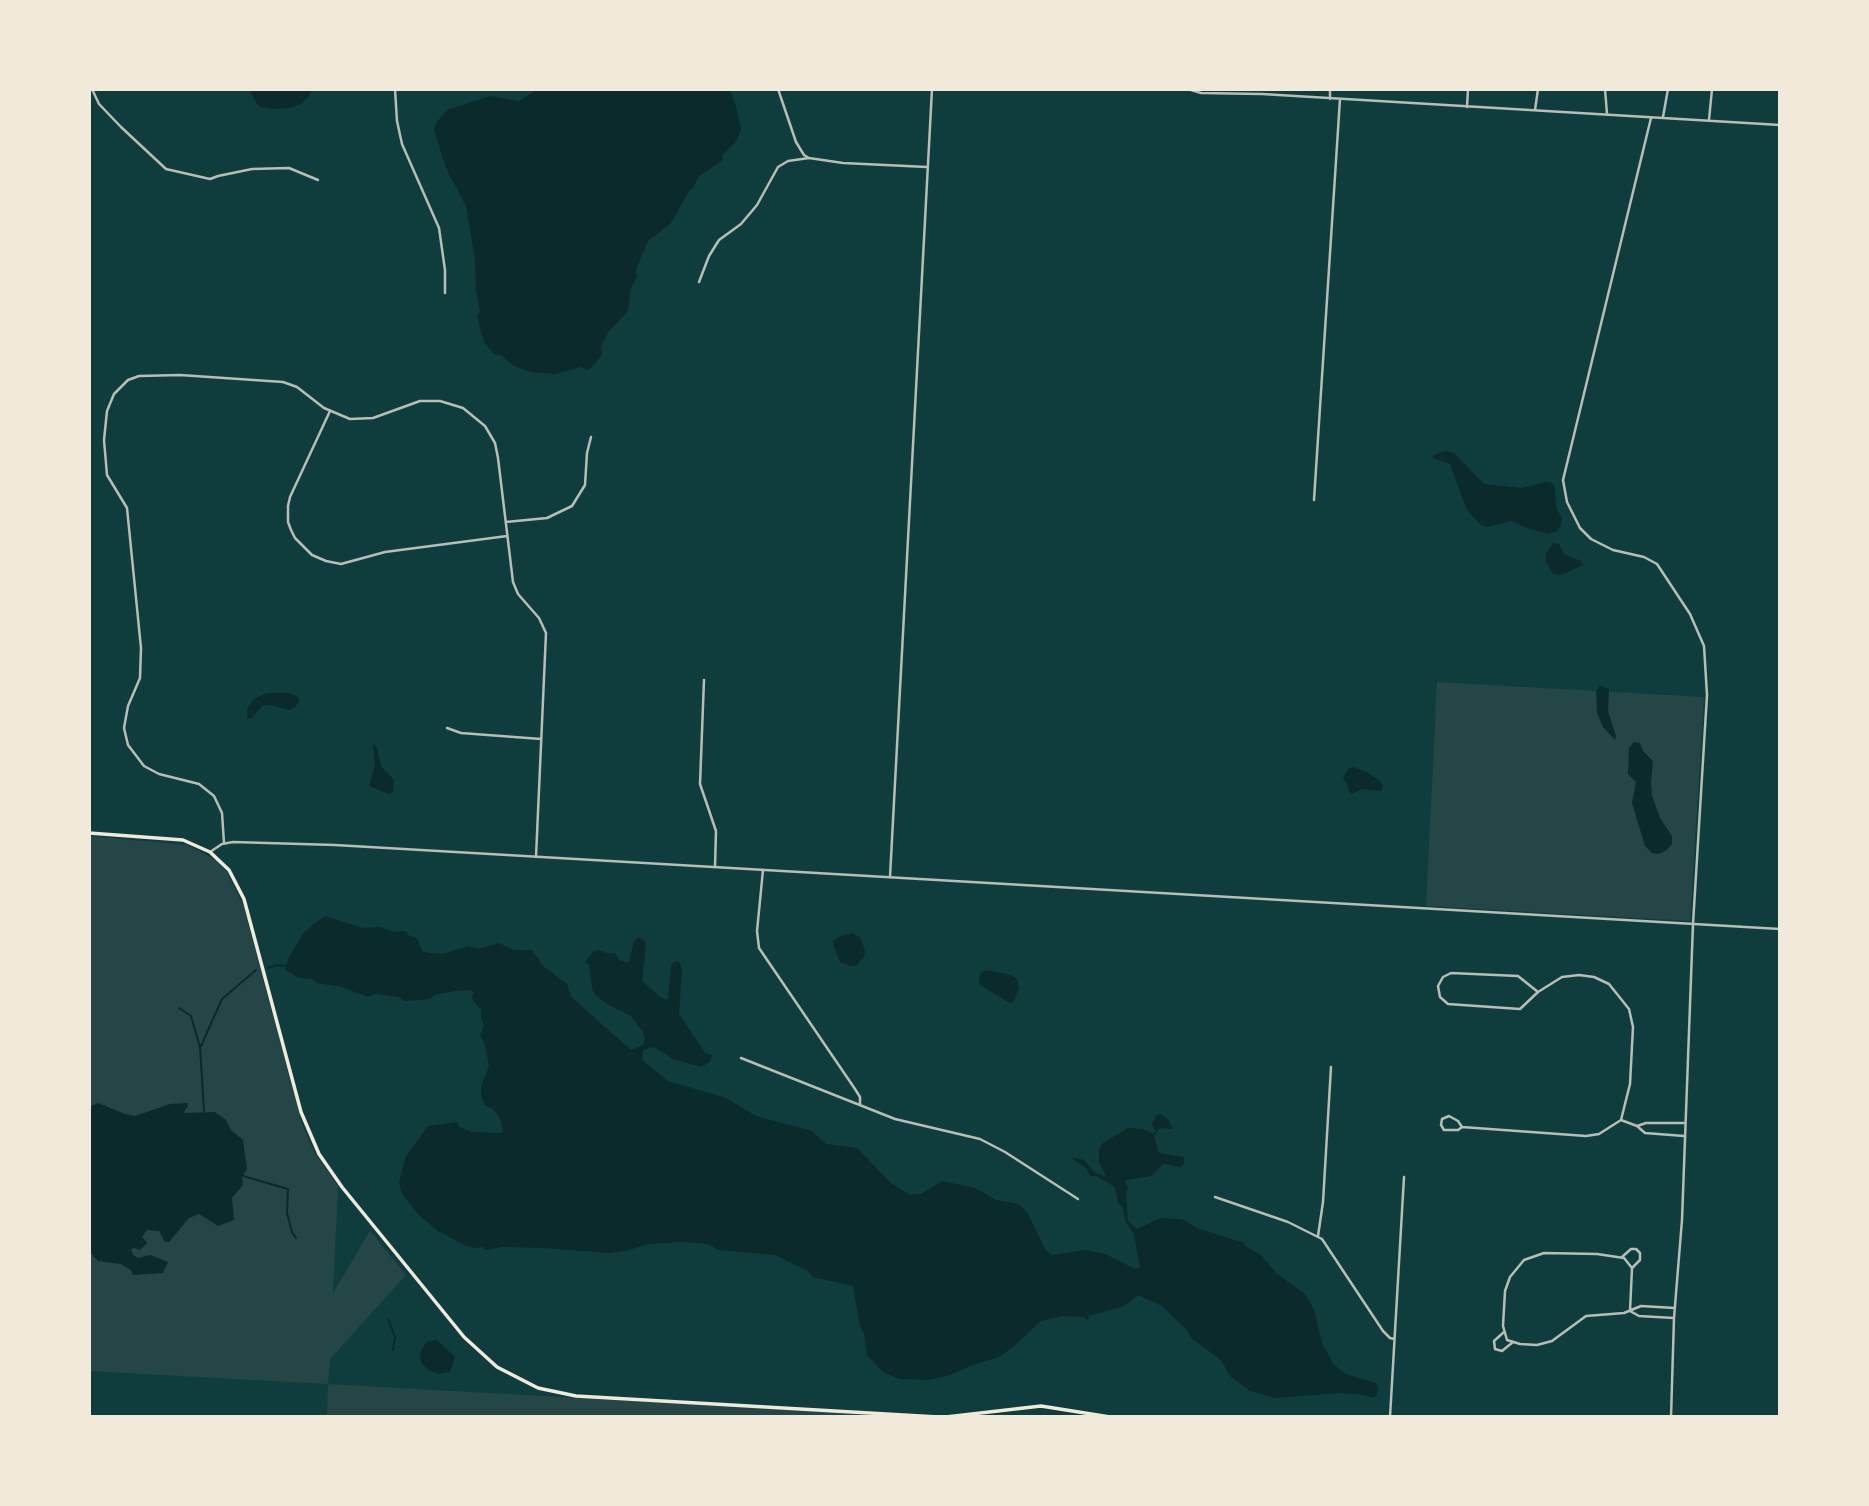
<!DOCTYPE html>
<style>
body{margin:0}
#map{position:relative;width:1869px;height:1506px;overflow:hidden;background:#0f3d3e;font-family:Cabin,sans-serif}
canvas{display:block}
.frame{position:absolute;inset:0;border:91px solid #f1e9da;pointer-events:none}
</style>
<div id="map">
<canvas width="1869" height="1506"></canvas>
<div class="frame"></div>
</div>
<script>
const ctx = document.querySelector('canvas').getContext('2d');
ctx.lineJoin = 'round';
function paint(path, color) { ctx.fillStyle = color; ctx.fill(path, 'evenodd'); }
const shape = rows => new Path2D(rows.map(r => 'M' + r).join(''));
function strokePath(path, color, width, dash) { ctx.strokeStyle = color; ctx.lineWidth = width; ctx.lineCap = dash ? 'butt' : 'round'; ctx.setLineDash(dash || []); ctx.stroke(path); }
paint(shape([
 [1437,682,1704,697,1690,921,1426,906],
 [89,836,187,845,216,860,227,872,243,905,301,1121,314,1152,338,1186,333,1293,370,1231,406,1275,330,1359,328,1384,919,1417,327,1417,328,1384,89,1371]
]), '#244646');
paint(shape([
 [249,89,312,89,308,97,301,104,290,108,272,109,258,106],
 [538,89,729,89,736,106,741,129,736,142,722,155,723,160,698,177,694,187,689,191,671,223,648,241,636,269,637,277,631,288,628,311,608,332,601,347,602,354,595,364,588,370,581,367,555,374,530,372,514,366,501,355,494,354,484,342,477,317,480,311,476,291,475,259,466,206,446,168,434,130,436,123,447,110,490,96,519,101],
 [1446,451,1454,453,1484,484,1522,488,1546,482,1552,483,1555,488,1556,507,1562,519,1561,525,1556,532,1548,534,1524,527,1512,521,1487,527,1481,525,1467,510,1450,464,1433,458,1433,455],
 [1553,543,1559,544,1564,554,1581,561,1583,565,1561,575,1553,574,1546,562,1546,554],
 [1600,686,1609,689,1608,711,1616,736,1615,740,1603,727,1597,713,1596,691],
 [267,693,290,693,298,697,299,702,295,707,289,710,270,705,262,706,252,718,247,719,247,709,254,699],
 [1634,742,1640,743,1643,751,1653,761,1651,781,1652,796,1660,818,1672,836,1672,844,1667,850,1659,854,1652,853,1645,846,1632,803,1636,782,1628,774,1629,748],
 [373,744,377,748,381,766,394,780,393,792,389,794,369,786,375,765],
 [1354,767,1368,773,1380,781,1383,786,1381,791,1362,789,1351,794,1349,791,1348,786,1343,778,1348,769],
 [325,916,363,928,380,927,393,932,405,931,408,935,417,938,422,951,429,953,443,954,468,946,478,949,499,943,513,950,532,950,543,966,567,984,571,997,631,1050,643,1045,645,1038,642,1031,631,1016,609,1005,595,995,592,988,589,965,585,962,593,952,598,950,610,954,615,953,619,960,629,963,634,941,638,938,643,939,646,944,642,981,660,997,668,1000,671,965,676,961,680,963,682,969,679,1014,705,1053,712,1055,710,1062,701,1067,673,1059,654,1047,643,1050,642,1060,668,1081,726,1098,756,1116,812,1131,826,1144,857,1148,891,1183,910,1195,921,1194,942,1181,975,1188,996,1200,1019,1204,1027,1212,1045,1249,1052,1255,1085,1250,1105,1254,1135,1269,1140,1268,1134,1234,1125,1221,1123,1208,1118,1203,1115,1187,1096,1176,1090,1176,1086,1168,1070,1157,1084,1160,1094,1172,1106,1177,1099,1162,1099,1150,1103,1143,1128,1128,1143,1129,1153,1134,1155,1131,1152,1124,1156,1115,1160,1114,1168,1119,1173,1129,1160,1128,1154,1136,1159,1153,1184,1157,1184,1164,1181,1167,1163,1164,1151,1176,1125,1180,1128,1188,1126,1195,1128,1221,1137,1229,1161,1218,1182,1219,1197,1228,1244,1243,1245,1246,1261,1255,1276,1273,1306,1295,1314,1310,1322,1343,1334,1365,1346,1374,1376,1383,1378,1388,1377,1395,1372,1398,1364,1395,1341,1393,1276,1398,1250,1391,1230,1376,1221,1360,1190,1337,1187,1330,1162,1306,1138,1295,1124,1306,1089,1316,1088,1320,1084,1317,1062,1316,1041,1321,1014,1346,999,1357,970,1366,950,1375,929,1380,899,1379,883,1372,867,1355,864,1333,860,1327,853,1286,813,1277,808,1271,775,1255,719,1250,708,1244,682,1242,648,1244,626,1251,607,1253,545,1248,502,1247,485,1250,484,1247,473,1248,464,1245,438,1231,418,1214,402,1194,399,1182,405,1158,428,1126,458,1122,458,1126,471,1132,502,1133,503,1128,499,1116,493,1109,485,1105,481,1096,481,1086,489,1066,485,1044,480,1035,484,1024,481,1019,481,1009,474,1002,472,997,474,992,471,990,455,991,435,995,430,999,404,1001,399,997,375,994,368,997,342,987,317,983,313,979,298,978,285,969,289,957,304,932],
 [852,933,860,937,865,951,864,957,857,965,850,966,840,962,833,944,833,941,839,937],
 [986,970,1011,975,1017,979,1019,988,1013,1003,1008,1002,980,985,979,980,981,973],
 [98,1103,125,1114,135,1116,170,1104,187,1103,188,1106,183,1113,215,1112,226,1120,231,1130,243,1140,247,1169,242,1177,243,1185,232,1198,234,1220,218,1226,199,1214,189,1218,169,1242,165,1242,159,1231,147,1230,142,1237,147,1243,140,1250,134,1248,131,1249,133,1255,138,1258,150,1255,168,1262,163,1273,133,1275,131,1270,121,1264,98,1261,89,1251,89,1107],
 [437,1340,455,1357,450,1372,439,1374,429,1370,421,1363,420,1353,426,1342]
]), '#0a2a2b');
strokePath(shape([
 [268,968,277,965,286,966],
 [179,1008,191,1016,200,1047,204,1111],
 [201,1046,222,999,256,970],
 [243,1176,288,1189,287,1213,292,1232,296,1238],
 [388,1319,395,1337,393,1350]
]), '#0a2a2b', 2);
strokePath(shape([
 [92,89,99,104,121,127,166,169,210,179,218,176,252,169,289,168,318,180],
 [395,89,397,121,402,144,439,228,445,270,445,293],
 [778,89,796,142,804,155,809,158,843,163,927,167],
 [1188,89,1201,93,1262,94,1780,125],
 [1330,89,1330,99],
 [1605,89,1607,114],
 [1467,107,1468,89],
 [1535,110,1538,89],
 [1663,117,1668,89],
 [1651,118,1563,480,1567,502,1580,528,1591,539,1613,550,1644,557,1657,564,1690,614,1704,646,1707,695,1693,924,1682,1220,1674,1318,1671,1417],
 [1709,120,1712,89],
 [699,282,709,256,719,240,741,224,757,205,778,167,788,161,809,158],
 [330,411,290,497,288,506,288,522,291,530,295,538,312,555,326,561,341,564,385,552,507,536],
 [1314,500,1340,99],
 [506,522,547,518,572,506,585,485,587,453,591,437],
 [704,680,700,784,716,831,715,867],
 [447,728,461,733,541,739],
 [224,843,222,813,214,796,199,784,159,774,144,766,128,745,124,728,128,706,140,678,141,648,127,508,107,475,104,440,107,411,114,394,128,380,139,376,180,375,283,382,297,387,324,408,350,419,373,418,420,401,440,401,463,408,485,426,495,443,498,458,513,582,518,594,539,618,546,633,536,857],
 [763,870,757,931,759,948,855,1089,860,1097,860,1104],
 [890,877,932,89],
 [741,1058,895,1119,980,1139,1005,1152,1078,1199],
 [1449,1116,1458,1121,1462,1127,1458,1130,1444,1130,1441,1125,1442,1119,1449,1116],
 [1621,1120,1637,1126,1645,1133,1684,1136],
 [1637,1126,1646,1123,1684,1123],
 [1462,1127,1586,1136,1599,1134,1621,1120,1630,1084,1633,1027,1629,1009,1609,984,1594,977,1579,975,1562,977,1538,992,1520,1009,1448,1004,1440,997,1438,986,1443,977,1451,973,1518,976,1538,992],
 [1215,1197,1288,1222,1322,1239,1383,1331,1390,1338,1394,1339],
 [1318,1236,1323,1202,1331,1067],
 [1622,1257,1631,1249,1636,1249,1640,1253,1640,1260,1632,1268],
 [1630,1311,1632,1268,1624,1258,1597,1254,1544,1253,1524,1260,1510,1277,1505,1291,1503,1326,1507,1340,1520,1344,1537,1345,1552,1341,1586,1316,1624,1313,1641,1306,1675,1308],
 [1630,1311,1639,1316,1674,1318],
 [1504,1332,1494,1341,1495,1349,1502,1351,1513,1342],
 [1390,1417,1404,1177]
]), '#b8beb3', 2.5);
strokePath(shape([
 [210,852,222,844,233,842,335,845,1780,929]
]), '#b8beb3', 2.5);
strokePath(shape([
 [89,833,183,840,210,852,229,870,244,899,301,1112,319,1154,342,1187,464,1337,497,1367,538,1388,576,1396,938,1417],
 [946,1417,1041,1406,1110,1417]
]), '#f1e9da', 3.5);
</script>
